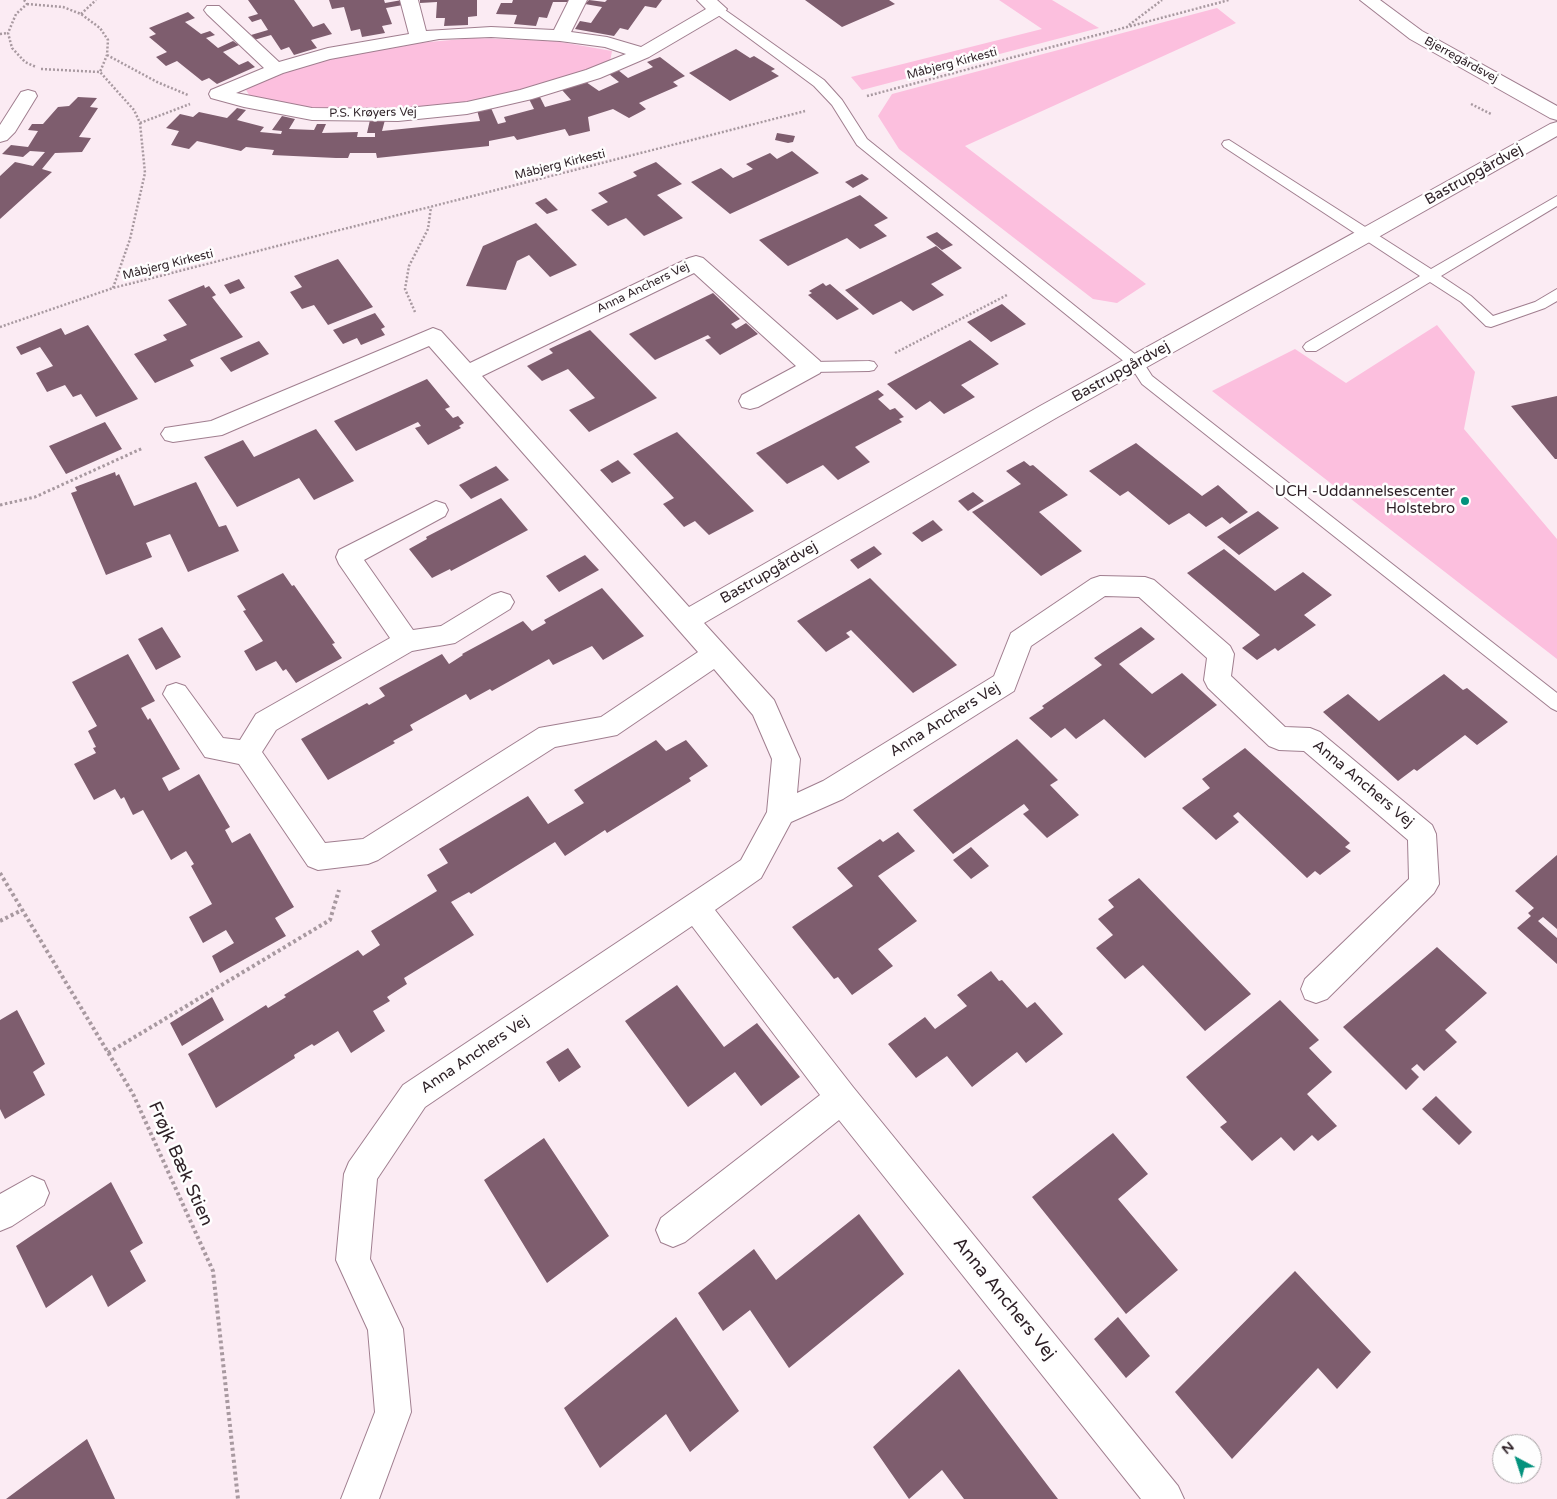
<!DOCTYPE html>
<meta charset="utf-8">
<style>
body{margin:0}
#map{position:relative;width:1557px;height:1499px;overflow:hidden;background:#fbebf3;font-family:"Varela Round",sans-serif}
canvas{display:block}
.north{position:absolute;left:1492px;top:1434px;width:50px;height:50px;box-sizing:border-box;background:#fefefe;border:1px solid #aaa5a7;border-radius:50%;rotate:320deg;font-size:14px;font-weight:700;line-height:20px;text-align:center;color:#2c1f25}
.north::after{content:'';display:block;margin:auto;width:18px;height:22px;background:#03927d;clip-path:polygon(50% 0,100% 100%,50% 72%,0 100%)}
</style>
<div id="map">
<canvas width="1557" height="1499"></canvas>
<div class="north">N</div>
</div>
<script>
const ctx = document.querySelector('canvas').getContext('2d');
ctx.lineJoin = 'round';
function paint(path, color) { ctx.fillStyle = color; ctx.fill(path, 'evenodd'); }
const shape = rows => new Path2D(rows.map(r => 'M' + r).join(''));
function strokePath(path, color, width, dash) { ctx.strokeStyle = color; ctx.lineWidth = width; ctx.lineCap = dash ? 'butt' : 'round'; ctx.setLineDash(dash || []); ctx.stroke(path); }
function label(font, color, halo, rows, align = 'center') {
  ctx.font = font + ' "Varela Round",sans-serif'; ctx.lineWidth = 5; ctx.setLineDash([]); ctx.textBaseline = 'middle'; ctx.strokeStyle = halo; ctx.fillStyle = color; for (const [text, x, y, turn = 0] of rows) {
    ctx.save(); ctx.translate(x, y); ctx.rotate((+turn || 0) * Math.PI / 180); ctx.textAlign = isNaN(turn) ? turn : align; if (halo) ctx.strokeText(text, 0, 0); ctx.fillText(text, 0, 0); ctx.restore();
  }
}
paint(shape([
 [999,0,1052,0,1099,28,862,90,851,77,1042,29],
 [1217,8,1236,23,965,146,1146,284,1117,303,1093,299,899,149,878,116,892,94],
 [474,38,555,41,612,51,610,62,495,99,397,111,307,109,252,100,245,88,317,61,395,45],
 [1437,325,1475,372,1464,429,1557,539,1557,659,1212,391,1295,349,1346,383]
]), '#fcbfde');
paint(shape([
 [248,0,294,0,313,27,324,23,332,34,311,40,317,48,294,55,289,47,281,50,271,35,254,40,251,35,268,30,261,19,252,22,248,17,258,14],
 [329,0,384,0,385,3,402,0,403,5,386,8,392,24,382,26,385,33,362,37,360,29,351,31,344,7,332,9],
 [420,0,477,0,477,16,468,17,468,25,444,26,445,18,436,18,437,2,420,3],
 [513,0,570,0,569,2,553,2,547,18,539,17,536,26,514,24,517,15,496,14,501,3,512,3],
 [589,0,605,2,607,0,662,0,656,8,645,6,628,30,620,28,614,36,575,29,580,21,591,23,602,7,585,4],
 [805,0,889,0,895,4,842,27],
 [188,12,195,18,185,22,201,34,210,31,215,35,206,38,218,48,233,41,239,45,223,52,239,65,248,61,255,67,217,84,209,78,202,81,177,61,166,66,156,57,167,52,149,37,156,34,149,28],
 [736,49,750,58,754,56,775,69,771,71,779,76,730,101,689,73],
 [660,57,685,76,673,82,678,86,639,103,646,109,629,118,613,109,588,117,590,131,569,136,565,129,517,140,514,136,489,141,489,146,377,158,376,153,350,153,348,158,336,158,272,155,274,150,246,147,241,151,197,141,189,149,171,145,179,131,166,128,180,114,193,117,199,112,227,118,237,108,246,110,237,120,264,127,260,132,281,134,282,131,272,130,282,116,295,119,289,129,314,130,317,124,326,124,322,133,358,132,357,137,375,137,375,133,367,133,370,120,385,120,382,131,480,121,477,110,491,108,498,124,506,122,504,117,534,109,529,99,540,97,545,107,571,100,562,90,586,82,599,91,619,82,609,74,618,70,628,78,653,67,647,62],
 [78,97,97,98,90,107,98,108,79,137,91,138,82,152,55,153,42,169,52,172,0,219,0,176,15,162,33,166,45,152,30,151,23,157,2,154,11,145,28,147,38,131,28,130,32,124,43,124,58,107,69,106],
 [777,133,795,136,793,142,788,143,775,140],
 [792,151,819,173,730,214,691,182,721,168,733,178,753,169,746,164,770,153,777,159],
 [656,162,682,184,657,195,683,218,644,236,626,218,608,226,591,210,608,202,598,193,637,176,633,172],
 [862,174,869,179,853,188,845,182],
 [860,195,888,218,874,225,887,236,860,249,847,238,788,266,759,240],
 [546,198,558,210,547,214,535,203],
 [536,223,577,265,550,277,529,255,517,261,506,290,466,286,483,246],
 [937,232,953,245,942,250,926,237],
 [936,246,962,268,931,284,944,295,913,311,901,301,873,315,845,290],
 [338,259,373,307,328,325,314,305,302,309,290,292,302,287,294,276],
 [239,279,245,288,230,294,224,285],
 [823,283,826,286,830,284,859,309,837,320,808,295,812,293,809,291],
 [204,285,205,288,209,286,216,295,212,297,243,337,190,360,194,366,155,383,134,354,167,340,163,335,187,325,168,300],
 [713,293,740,319,731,324,736,329,746,323,758,334,720,355,705,340,711,338,708,335,655,360,629,334],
 [1002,304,1026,324,991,342,967,322],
 [375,313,385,327,381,329,385,335,361,345,357,338,343,344,333,330],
 [88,325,138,399,96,417,81,394,73,397,65,385,47,392,36,373,53,366,40,347,21,355,16,347,61,328,65,335],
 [590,330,657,398,589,432,569,410,595,398,568,369,542,381,527,366,553,353,549,349],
 [970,340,999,364,961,385,975,397,944,414,930,401,916,410,887,384],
 [259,341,269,354,231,372,220,358],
 [427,379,450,407,445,409,453,418,458,416,464,423,459,426,461,428,428,445,415,428,421,426,418,422,356,451,334,421],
 [878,390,884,395,878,399,890,410,895,408,904,417,899,419,902,422,855,447,870,462,838,480,823,465,787,484,756,453],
 [1557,396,1557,459,1555,459,1511,406],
 [105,422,122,449,66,474,49,446],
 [316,429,354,481,314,500,299,478,237,507,204,457,243,440,254,457],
 [677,432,754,511,709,535,695,521,684,527,663,504,674,498,633,454],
 [1136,443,1202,496,1218,485,1248,512,1230,524,1222,517,1206,527,1189,513,1169,525,1128,491,1120,496,1089,471],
 [618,460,631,473,612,483,600,470],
 [1024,461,1030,466,1033,465,1068,495,1039,512,1082,551,1041,576,972,512,1021,484,1006,471],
 [496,466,509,480,471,499,459,485],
 [115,472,116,476,119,474,134,506,196,482,219,527,226,525,239,551,188,572,170,534,146,543,152,557,106,575,71,493,77,491,75,487],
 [973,492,984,501,968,511,958,501],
 [501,498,528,530,451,571,450,569,432,578,409,549,427,539,426,537],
 [1258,511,1279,528,1239,555,1217,537],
 [933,520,943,530,922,542,912,533],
 [874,546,882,554,858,569,850,560],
 [1224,549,1275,591,1303,572,1332,595,1304,615,1316,625,1278,651,1275,648,1257,660,1242,648,1260,635,1187,573],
 [585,555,599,570,559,592,546,576],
 [283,573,292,586,294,585,335,643,332,644,342,658,296,683,286,669,283,671,276,661,256,671,244,651,263,641,243,611,246,610,237,596],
 [870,578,957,665,913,693,851,630,846,633,850,637,826,652,797,621],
 [602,588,644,636,603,660,592,646,553,665,549,659,492,691,490,689,470,700,466,694,410,725,413,730,393,741,395,743,328,780,301,739,367,703,369,705,385,696,379,688,442,654,449,664,463,655,462,654,523,621,532,631,546,623,544,620],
 [162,627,181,657,156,670,138,639],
 [1141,627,1155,639,1119,664,1152,694,1182,673,1217,705,1145,758,1104,719,1076,739,1065,728,1051,738,1029,718,1044,708,1042,706,1102,665,1094,658],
 [128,654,155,701,141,708,148,720,150,718,180,769,162,778,169,791,199,774,230,827,225,830,232,843,250,833,294,907,275,918,286,936,220,973,212,956,234,943,226,930,203,943,189,917,212,904,191,866,194,864,186,851,171,860,143,810,133,815,124,797,121,799,115,789,94,800,74,764,96,753,93,748,96,747,88,731,97,726,72,682],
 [1444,674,1463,690,1467,688,1508,722,1477,745,1465,735,1417,771,1414,769,1398,781,1323,712,1348,694,1379,721],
 [1017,739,1058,780,1050,785,1079,815,1047,838,1023,814,1029,810,1024,804,953,854,913,810],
 [656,740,666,751,686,740,708,766,689,778,691,781,607,833,605,830,565,856,555,842,471,894,469,892,451,902,474,935,404,978,407,984,387,997,390,1001,373,1011,385,1031,351,1053,338,1031,314,1046,312,1044,294,1055,295,1058,216,1108,188,1054,266,1005,268,1008,286,997,284,995,358,950,363,956,380,945,371,931,437,891,427,875,448,863,439,849,528,796,548,824,584,803,574,790],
 [1245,748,1350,843,1345,847,1351,851,1320,875,1315,871,1307,878,1238,812,1233,816,1239,822,1216,840,1182,808,1210,788,1202,779],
 [898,832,915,851,878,876,917,921,878,949,893,966,852,995,838,977,834,979,792,927,853,886,837,868,880,839,883,842],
 [971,847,989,866,971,879,953,860],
 [1557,855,1557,929,1543,917,1538,921,1557,938,1557,964,1517,928,1531,916,1528,913,1534,908,1515,891],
 [1139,878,1251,994,1205,1031,1143,965,1125,979,1096,948,1113,935,1098,919,1114,907,1108,900],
 [1437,947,1487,993,1445,1030,1457,1042,1424,1071,1417,1064,1411,1069,1419,1077,1406,1090,1343,1027],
 [991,971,999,981,1002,980,1027,1008,1035,1002,1063,1034,1026,1063,1017,1052,972,1087,947,1056,916,1078,888,1044,925,1017,935,1029,967,1006,957,995],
 [677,985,724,1047,757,1023,800,1077,761,1106,735,1072,688,1107,625,1021],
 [212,997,224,1020,182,1046,170,1023],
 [1280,1000,1319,1040,1309,1048,1332,1072,1307,1094,1337,1126,1318,1141,1312,1135,1294,1151,1281,1137,1252,1161,1220,1127,1227,1122,1186,1077],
 [17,1010,45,1064,33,1072,45,1095,5,1119,0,1109,0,1020],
 [568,1048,581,1067,559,1082,546,1062],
 [1436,1096,1472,1132,1459,1145,1422,1109],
 [1113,1133,1148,1174,1118,1199,1178,1270,1126,1314,1032,1197],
 [544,1138,609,1236,547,1283,484,1180],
 [111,1182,143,1243,130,1251,146,1281,108,1307,92,1275,46,1308,16,1246],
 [859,1214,904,1274,789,1368,750,1310,723,1331,698,1293,754,1249,776,1280],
 [1295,1271,1371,1352,1337,1389,1318,1368,1232,1459,1175,1392],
 [676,1317,739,1411,690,1452,666,1414,600,1468,564,1408],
 [1118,1317,1150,1356,1126,1378,1094,1339],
 [959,1369,1058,1499,964,1499,942,1470,909,1499,873,1447],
 [87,1439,115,1499,6,1499]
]), '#7e5d6e');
const service = shape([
 [718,5,824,80,842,100,867,139,1141,359,1152,376,1557,693,1557,711,1551,708,1142,384,1131,367,857,145,832,105,814,86,714,12,712,9,714,6,718,5],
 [1229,140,1431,269,1557,196,1557,206,1441,276,1471,296,1493,316,1535,302,1557,289,1557,301,1545,308,1491,327,1486,326,1461,302,1430,282,1316,351,1306,351,1303,347,1306,343,1420,276,1224,147,1222,144,1224,141,1229,140],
 [869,361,874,362,877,366,874,370,869,371,812,372,807,371,804,367,807,363,812,362,869,361]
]);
const minor = shape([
 [400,0,418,0,426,31,491,27,554,30,569,0,587,0,571,32,607,37,641,47,706,9,697,0,717,0,727,9,724,13,649,57,600,78,532,99,467,114,398,121,312,120,244,107,211,98,209,94,211,90,264,68,207,14,204,10,207,6,219,6,279,62,328,48,409,34,400,0],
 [491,37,560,41,605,47,626,54,586,70,520,90,467,102,398,109,312,108,236,93,283,73,330,59,439,39,491,37],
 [28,90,35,92,37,96,15,132,7,140,0,142,0,125,21,92,28,90],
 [1368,227,1375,229,1378,234,1375,239,1056,418,704,623,774,700,800,759,797,793,823,781,994,676,1011,633,1091,579,1100,576,1145,577,1154,580,1230,646,1234,654,1231,676,1285,727,1310,728,1320,732,1432,825,1436,834,1439,884,1434,893,1327,999,1316,1003,1305,999,1301,989,1305,979,1409,879,1408,840,1304,751,1279,750,1269,746,1208,688,1204,680,1207,658,1139,597,1105,596,1031,646,1014,691,843,799,791,822,761,878,715,910,853,1087,1178,1486,1184,1499,1141,1499,839,1120,685,1242,673,1247,661,1242,656,1230,661,1218,820,1095,692,926,425,1107,377,1179,370,1259,403,1329,411,1412,379,1499,341,1499,375,1412,368,1330,336,1260,344,1174,349,1162,403,1085,741,860,767,812,772,759,753,715,714,669,617,735,555,747,378,860,368,864,318,870,308,866,239,764,205,757,163,694,167,686,176,683,185,686,223,738,240,740,256,714,390,638,339,564,336,557,339,550,436,501,445,504,448,510,445,516,364,560,413,630,441,626,492,595,501,592,510,595,514,602,510,609,455,643,412,651,276,730,262,752,325,843,363,839,539,728,601,717,698,652,429,346,222,435,173,442,165,440,161,434,165,428,211,421,433,328,441,331,470,363,689,258,696,256,703,258,820,361,823,367,820,373,758,407,750,409,742,407,739,401,742,395,796,366,694,273,482,376,689,607,1040,406,1361,229,1368,227],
 [32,1176,44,1181,49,1193,44,1205,12,1226,0,1231,0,1194,32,1176]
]);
const tertiary = shape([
 [1360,0,1380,0,1422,31,1557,106,1557,120,1550,118,1410,39,1360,0],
 [1557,122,1557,136,1375,239,1368,241,1361,239,1358,234,1361,229,1550,124,1557,122]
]);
strokePath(service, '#a07e8f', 2);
strokePath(minor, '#a07e8f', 2);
strokePath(tertiary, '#a07e8f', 2);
strokePath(shape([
 [24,0,27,4,16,14,8,33,12,48,25,62,36,67],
 [27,4,63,7,81,14,100,28,108,40,107,55,100,72],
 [81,14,96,0],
 [1129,25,1162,0],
 [0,34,8,33],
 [107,55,157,82,188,95],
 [41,69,100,72,134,110,140,123,145,173,130,239,113,288],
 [867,96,1229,0],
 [1471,104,1491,114],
 [140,123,190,104],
 [415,312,405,289,409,266,428,229,431,207],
 [0,327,113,288,805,111],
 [895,353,1007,295]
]), '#a899a0', 2.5, [2, 2]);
strokePath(shape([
 [0,505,35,497,143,448]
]), '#a899a0', 3, [2.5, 2.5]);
strokePath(shape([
 [0,873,133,1094,213,1271,238,1499],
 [0,921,22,910],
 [108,1053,330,920,339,890]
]), '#a899a0', 4, [3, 3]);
paint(service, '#fff');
paint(minor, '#fff');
paint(tertiary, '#fff');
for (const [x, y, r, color] of [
 [1465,501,5,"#03927d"]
]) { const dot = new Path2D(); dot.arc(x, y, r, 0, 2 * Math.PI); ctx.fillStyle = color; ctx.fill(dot); strokePath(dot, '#fefefe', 2); }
label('12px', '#2c1f25', '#fefefe', [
 ["Bjerregårdsvej",1461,60,29],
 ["Måbjerg Kirkesti",952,64,-15],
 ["P.S. Krøyers Vej",373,113,-1],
 ["Måbjerg Kirkesti",560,165,-14],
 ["Måbjerg Kirkesti",168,265,-14],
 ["Anna Anchers Vej",643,288,-26]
]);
label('15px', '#2c1f25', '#fefefe', [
 ["Bastrupgårdvej",1474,175,-29],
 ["Bastrupgårdvej",1121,372,-29],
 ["Bastrupgårdvej",769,573,-30],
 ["Anna Anchers Vej",945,720,-32],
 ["Anna Anchers Vej",1363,784,40],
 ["Anna Anchers Vej",475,1055,-34]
]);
label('15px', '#2c1f25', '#fefefe', [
 ["UCH -Uddannelsescenter",1455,492],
 ["Holstebro",1455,509]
], 'right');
label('18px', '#2c1f25', '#fefefe', [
 ["Frøjk Bæk Stien",180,1164,66],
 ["Anna Anchers Vej",1004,1299,51]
]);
</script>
